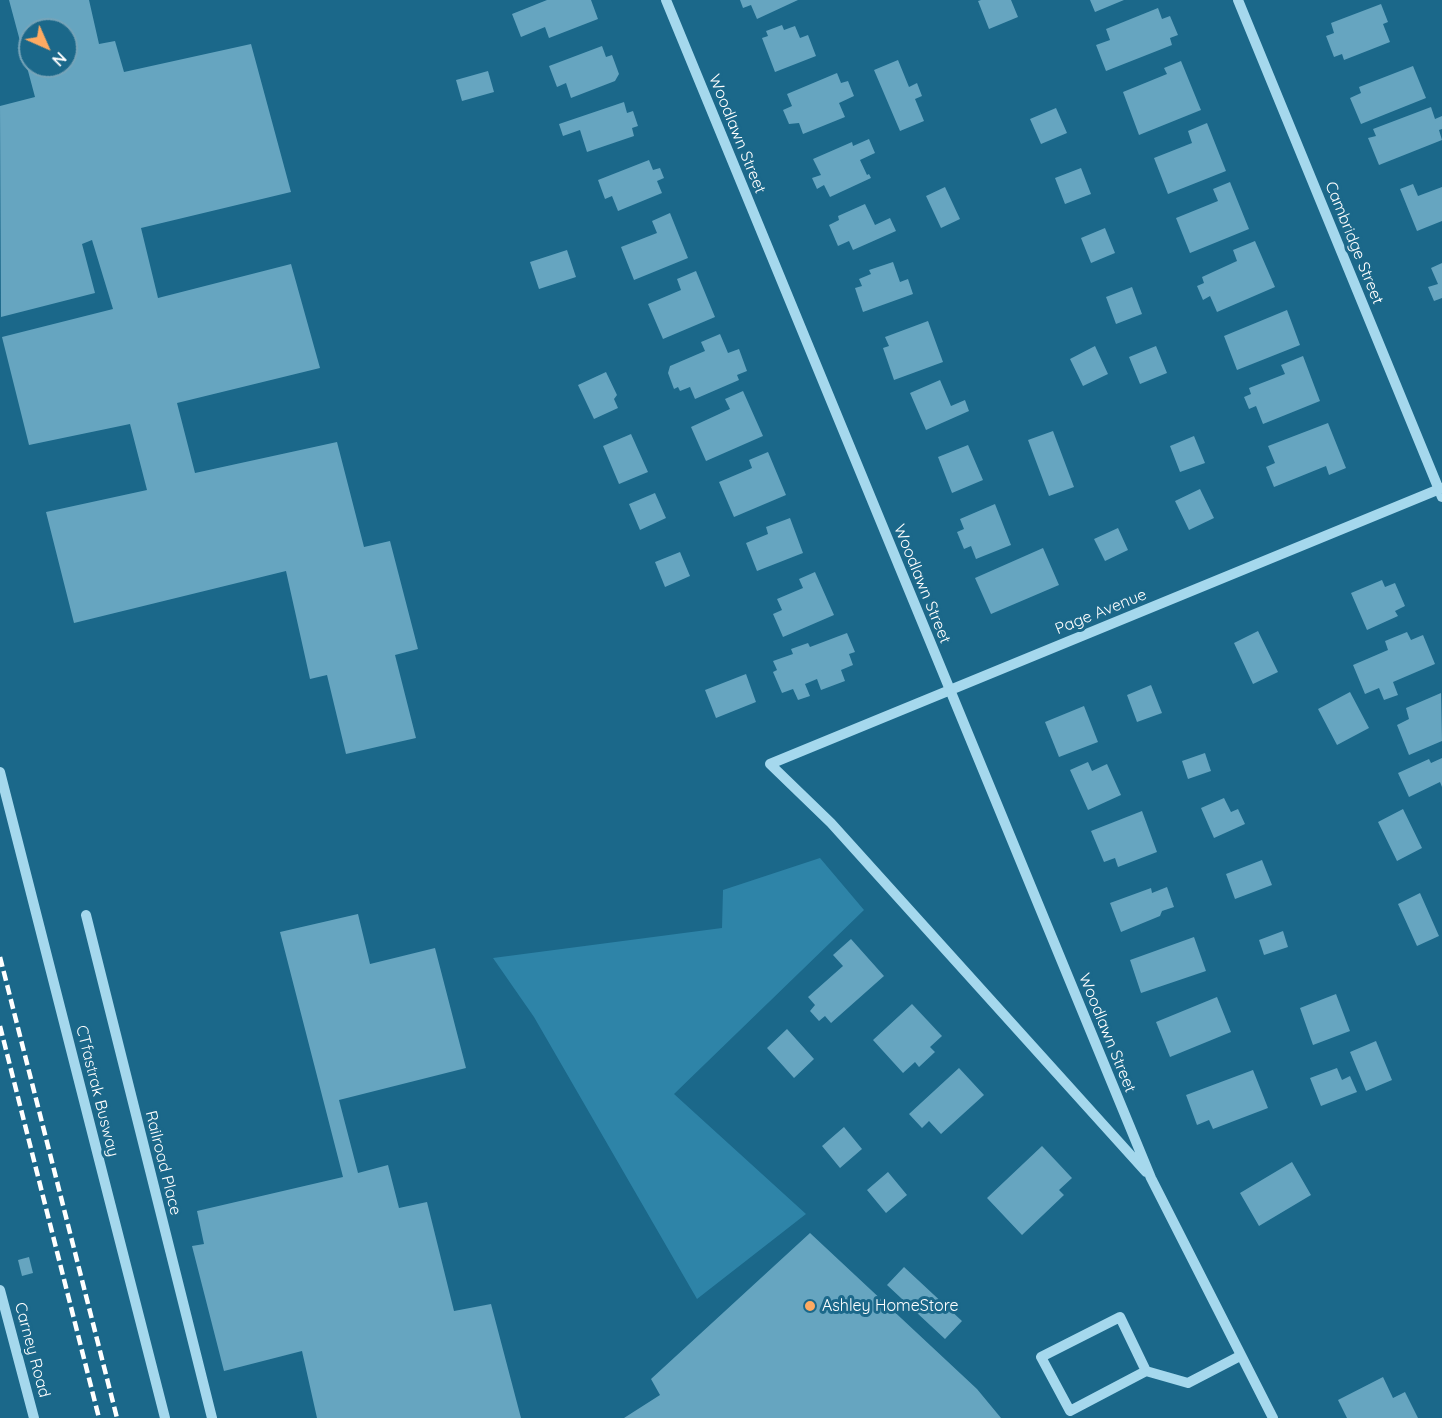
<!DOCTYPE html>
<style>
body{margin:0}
#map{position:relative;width:1442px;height:1418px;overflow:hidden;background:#1b688a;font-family:Quicksand,sans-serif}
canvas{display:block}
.north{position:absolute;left:18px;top:18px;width:60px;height:60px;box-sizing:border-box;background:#1b688a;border:2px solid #76a4b9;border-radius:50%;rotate:135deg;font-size:16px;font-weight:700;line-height:24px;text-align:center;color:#fff}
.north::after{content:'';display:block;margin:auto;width:21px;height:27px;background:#feaa62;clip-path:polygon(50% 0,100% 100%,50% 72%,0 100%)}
</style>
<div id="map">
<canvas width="1442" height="1418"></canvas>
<div class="north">N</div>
</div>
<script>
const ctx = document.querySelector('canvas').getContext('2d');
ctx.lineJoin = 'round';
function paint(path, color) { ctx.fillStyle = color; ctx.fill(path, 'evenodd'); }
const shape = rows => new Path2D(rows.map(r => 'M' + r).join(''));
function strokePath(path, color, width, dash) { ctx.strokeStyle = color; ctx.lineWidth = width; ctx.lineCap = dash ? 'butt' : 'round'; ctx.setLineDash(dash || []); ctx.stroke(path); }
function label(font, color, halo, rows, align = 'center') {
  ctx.font = font + ' Quicksand,sans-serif'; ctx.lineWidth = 6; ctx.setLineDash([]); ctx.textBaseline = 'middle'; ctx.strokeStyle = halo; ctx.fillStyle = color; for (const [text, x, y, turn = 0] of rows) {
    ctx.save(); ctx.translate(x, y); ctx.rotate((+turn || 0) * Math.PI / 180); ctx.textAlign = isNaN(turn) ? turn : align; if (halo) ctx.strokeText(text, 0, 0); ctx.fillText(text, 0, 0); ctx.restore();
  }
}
paint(shape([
 [820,858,864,910,674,1094,806,1214,697,1299,534,1017,493,958,722,928,723,890]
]), '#2e84a8');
paint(shape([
 [9,0,89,0,99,44,115,41,124,72,251,44,291,192,141,228,158,298,291,264,320,368,177,403,195,473,337,442,364,547,390,541,418,649,395,655,416,738,346,754,327,675,310,679,286,571,74,623,46,512,147,490,130,424,29,445,2,337,113,309,92,240,82,244,95,293,1,317,0,106,35,97],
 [30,30,66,30,66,66,30,66],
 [547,0,591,0,598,19,549,38,545,27,521,37,512,14],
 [740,0,798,0,757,19,751,5,743,8],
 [981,0,1011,0,1018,17,989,29,978,1],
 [1090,0,1124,0,1095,12],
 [1381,4,1388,22,1383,24,1390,42,1344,60,1342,54,1334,57,1326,36,1334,33,1331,23],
 [1158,8,1162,19,1170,16,1178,35,1170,38,1172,45,1106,71,1096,45,1110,40,1106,29],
 [782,25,784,30,795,26,800,38,808,35,816,56,775,72,762,38,768,36,766,31],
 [602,46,606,57,612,55,619,74,615,81,571,98,566,83,557,87,549,66],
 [898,60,909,87,917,83,922,96,915,99,924,121,900,131,874,70],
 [1181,61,1201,110,1139,135,1123,92,1167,74,1164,68],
 [1413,66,1426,98,1361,124,1350,98,1361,93,1359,87],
 [488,71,494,92,462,101,456,80],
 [837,73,841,83,848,81,854,96,839,103,845,117,803,134,799,123,789,124,783,110,792,106,787,94],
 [624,102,627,113,633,111,638,126,632,128,634,136,587,152,580,130,563,136,559,124],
 [1431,107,1435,119,1442,116,1442,129,1439,130,1442,140,1379,165,1368,138,1376,136,1373,129],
 [1056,108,1067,133,1041,144,1030,119],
 [1207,123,1226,171,1168,194,1154,158,1192,143,1188,131],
 [869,139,875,153,860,160,867,175,869,174,871,178,830,197,824,185,817,189,812,178,821,175,813,159,852,142,853,146],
 [649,160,653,170,660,168,664,178,657,181,662,193,618,211,612,196,605,199,598,180],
 [1081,168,1091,194,1065,204,1055,178],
 [1230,182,1249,229,1190,253,1176,218,1218,201,1213,189],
 [1413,184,1418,196,1442,187,1442,221,1417,231,1400,189],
 [945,187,960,219,941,228,926,196],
 [865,204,875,225,890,218,896,231,853,250,849,241,838,246,829,225,839,220,838,216],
 [670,213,688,258,634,280,621,247,657,233,652,221],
 [1105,228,1115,253,1091,263,1081,238],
 [1255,241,1275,287,1217,312,1210,296,1203,300,1197,286,1204,283,1202,277,1237,261,1233,250],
 [567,250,576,277,539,289,530,262],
 [893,262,900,282,908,279,913,294,863,312,855,288,862,286,859,279,871,274,869,270],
 [1442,263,1442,298,1434,301,1428,287,1438,284,1431,268],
 [696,271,715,317,663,339,648,304,681,290,677,279],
 [1132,287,1142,314,1116,324,1106,297],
 [1287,310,1300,345,1237,370,1224,336],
 [928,321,943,362,894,380,883,348,889,346,885,337],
 [720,334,728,353,739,349,747,371,737,375,739,380,695,399,690,387,680,391,678,387,674,389,668,373,670,366,705,351,701,342],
 [1095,346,1108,374,1083,386,1070,359],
 [1156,346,1167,373,1140,384,1129,357],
 [1303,356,1320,401,1263,424,1256,406,1249,409,1244,397,1251,394,1249,388,1285,374,1281,365],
 [606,372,617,395,614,399,618,408,594,419,578,385],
 [940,380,951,406,965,400,969,411,926,430,910,393],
 [743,391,763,436,706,461,691,427,730,409,725,399],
 [1328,423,1346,468,1329,475,1326,466,1274,487,1266,467,1275,463,1268,446],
 [1053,431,1074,487,1049,496,1028,440],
 [631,434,648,472,619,484,603,446],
 [1194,436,1205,463,1180,472,1170,446],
 [968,445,983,480,952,493,938,457],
 [768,452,786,495,734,517,719,482,752,468,749,460],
 [1200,489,1214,518,1189,530,1175,501],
 [655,493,666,518,640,530,629,504],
 [995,504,1011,545,976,559,971,546,964,549,957,532,964,529,960,519],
 [790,518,803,553,757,571,746,543,768,534,766,527],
 [1118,528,1128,550,1105,561,1094,539],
 [1043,548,1059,585,991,614,975,578],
 [680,552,690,576,665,587,655,562],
 [815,572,834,615,783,637,773,614,782,610,777,599,803,588,799,579],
 [1382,580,1385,587,1395,583,1405,606,1395,611,1398,616,1367,630,1351,593],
 [1258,631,1278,672,1253,684,1234,643],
 [1407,632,1411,640,1423,635,1435,664,1393,682,1398,695,1384,700,1379,688,1365,694,1353,665,1388,650,1385,641],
 [847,633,855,652,849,654,853,665,841,670,845,681,821,690,817,679,805,684,810,696,798,700,793,689,782,693,773,672,777,670,773,661,793,654,791,649,808,643,810,647],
 [746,674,756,702,716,718,705,690],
 [1151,685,1162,713,1137,722,1127,695],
 [1350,692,1369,728,1337,745,1318,709],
 [1441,693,1442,741,1409,755,1397,725,1409,719,1406,708],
 [1084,706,1098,742,1059,757,1045,722],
 [1205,753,1211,771,1188,779,1182,761],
 [1442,758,1442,787,1440,782,1409,797,1398,773,1429,759,1431,763],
 [1088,762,1092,771,1107,764,1121,795,1088,810,1070,770],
 [1224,798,1231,812,1238,809,1245,824,1214,838,1201,808],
 [1403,809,1422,848,1397,861,1378,822],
 [1142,811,1157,852,1118,867,1115,858,1104,862,1091,831],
 [1262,860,1272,885,1235,899,1226,874],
 [1167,887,1174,907,1162,911,1160,916,1121,932,1110,903,1151,888,1152,893],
 [1420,893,1439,936,1417,946,1398,904],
 [358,914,370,964,435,948,466,1068,339,1100,358,1173,388,1165,399,1208,427,1202,454,1311,491,1304,521,1418,317,1418,302,1351,224,1371,192,1246,204,1244,197,1211,343,1177,280,932],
 [1283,931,1288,947,1264,955,1259,940],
 [1194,937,1206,971,1141,993,1130,960],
 [851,939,884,976,831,1023,825,1016,819,1021,810,1011,815,1005,808,997,843,966,833,955],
 [1336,994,1350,1031,1313,1045,1300,1008],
 [1217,997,1231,1032,1170,1057,1156,1022],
 [912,1004,942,1036,930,1047,935,1052,919,1067,915,1062,903,1073,873,1040],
 [787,1029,814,1059,794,1078,767,1048],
 [1376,1041,1392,1080,1366,1091,1350,1052],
 [959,1068,984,1095,941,1134,929,1121,922,1128,909,1114],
 [1337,1068,1342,1080,1350,1076,1357,1092,1321,1106,1310,1078],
 [1253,1070,1268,1108,1213,1129,1209,1120,1197,1125,1186,1095],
 [844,1127,862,1149,840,1168,822,1146],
 [1042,1146,1072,1178,1059,1190,1064,1195,1022,1235,987,1198],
 [1292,1162,1311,1195,1259,1226,1240,1193],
 [888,1172,907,1195,886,1213,867,1190],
 [810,1233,977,1389,1001,1418,624,1418,660,1395,651,1379],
 [29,1257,33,1273,22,1276,18,1260],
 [904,1267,962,1321,945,1339,887,1285],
 [1383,1377,1393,1398,1405,1392,1418,1418,1347,1418,1338,1400]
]), '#66a5c0');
strokePath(shape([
 [666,0,1151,1178,1273,1418],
 [1238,0,1442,497],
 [0,772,165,1418],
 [86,915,212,1418],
 [1146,1172,831,823,770,764,1442,488],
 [0,1290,34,1418],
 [1146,1371,1120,1317,1041,1357,1070,1411,1146,1371,1188,1383,1240,1356]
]), '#a5d8ed', 10);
strokePath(shape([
 [0,957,117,1418],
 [0,1026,99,1418]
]), '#fff', 4.5, [10, 4.5]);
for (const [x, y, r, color] of [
 [810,1306,6,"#feaa62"]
]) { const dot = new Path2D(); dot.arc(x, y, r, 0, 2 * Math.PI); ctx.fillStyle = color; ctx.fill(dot); strokePath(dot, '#1b688a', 2); }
label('16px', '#fff', '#1b688a', [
 ["Woodlawn Street",737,134,68],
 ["Cambridge Street",1354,243,68],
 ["Woodlawn Street",922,584,68],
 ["Page Avenue",1101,612,-22],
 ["Woodlawn Street",1107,1033,68],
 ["CTfastrak Busway",97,1091,76],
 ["Railroad Place",163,1163,76],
 ["Carney Road",32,1350,75]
]);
label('16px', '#fff', '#1b688a', [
 ["Ashley HomeStore",822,1306]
], 'left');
</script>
